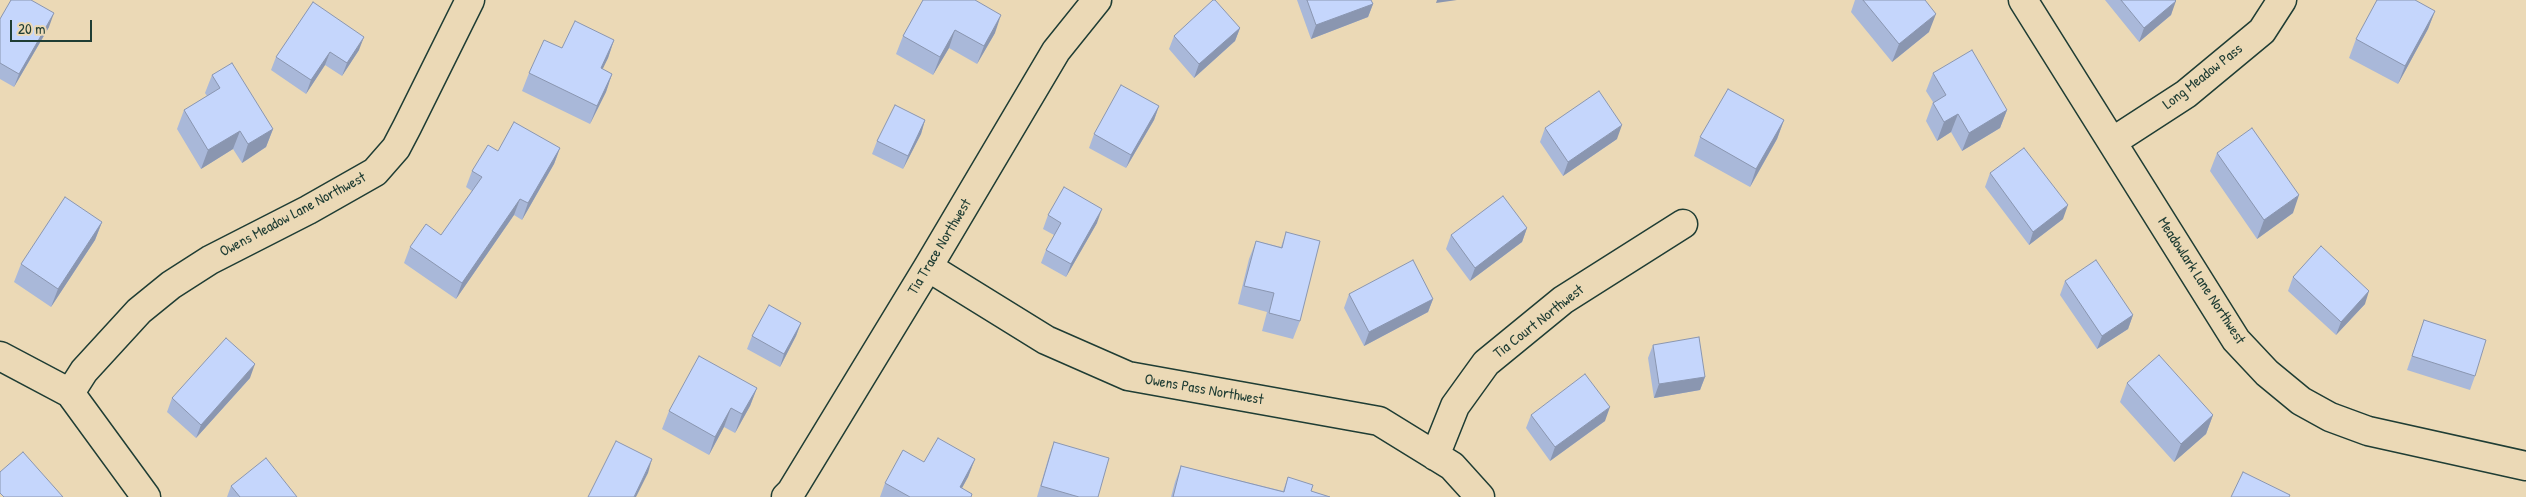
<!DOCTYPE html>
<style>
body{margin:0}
#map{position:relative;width:2526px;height:497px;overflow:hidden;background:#ebd9b6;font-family:"Patrick Hand",sans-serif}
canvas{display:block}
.scale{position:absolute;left:10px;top:20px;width:82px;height:22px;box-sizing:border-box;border:2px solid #1f3d34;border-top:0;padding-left:6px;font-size:15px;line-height:18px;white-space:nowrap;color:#1f3d34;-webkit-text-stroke:4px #ebd9b6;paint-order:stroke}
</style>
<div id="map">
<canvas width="2526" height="497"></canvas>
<div class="scale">20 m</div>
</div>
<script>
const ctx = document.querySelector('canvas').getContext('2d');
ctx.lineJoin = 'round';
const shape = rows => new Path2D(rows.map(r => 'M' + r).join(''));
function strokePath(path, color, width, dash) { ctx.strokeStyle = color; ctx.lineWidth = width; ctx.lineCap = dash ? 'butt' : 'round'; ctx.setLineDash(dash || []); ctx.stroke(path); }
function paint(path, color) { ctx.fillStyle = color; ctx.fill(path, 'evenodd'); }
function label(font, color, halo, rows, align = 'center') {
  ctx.font = font + ' "Patrick Hand",sans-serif'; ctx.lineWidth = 4; ctx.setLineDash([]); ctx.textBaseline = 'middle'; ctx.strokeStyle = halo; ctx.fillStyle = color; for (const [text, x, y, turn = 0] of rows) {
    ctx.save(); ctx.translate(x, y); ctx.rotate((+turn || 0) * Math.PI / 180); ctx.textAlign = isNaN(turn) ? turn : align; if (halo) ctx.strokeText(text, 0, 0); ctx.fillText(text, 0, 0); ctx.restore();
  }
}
const street = shape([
 [2023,0,2236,340,2267,373,2301,401,2330,417,2368,431,2526,466],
 [2112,142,2186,94,2262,31,2282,0],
 [928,267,1046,340,1128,376,1379,421,1452,466,1480,497],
 [0,356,70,393,146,497],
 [70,393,84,371,139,311,171,285,210,260,308,210,375,172,396,148,407,127,470,0],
 [1435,456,1455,406,1486,363,1563,300,1683,224],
 [786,497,791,492,928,267,1056,51,1097,0]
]);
strokePath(street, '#1f3d34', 31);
strokePath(street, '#ebd9b6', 28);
paint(shape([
 [923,0,995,33,977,64,949,48,933,75,896,54,903,36],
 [1297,0,1371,0,1373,4,1368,17,1311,39],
 [1855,0,1925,0,1929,32,1892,62,1851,12],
 [2105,0,2175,0,2171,15,2139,42],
 [313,2,359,50,342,76,325,65,306,94,271,70,276,57],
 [2435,11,2428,29,2398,84,2349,58,2356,39],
 [0,19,49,27,14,87,0,79],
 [1240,28,1235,41,1194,78,1169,49,1174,36],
 [614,40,608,58,602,69,612,74,606,92,590,124,522,91,529,73,562,48],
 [1933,73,2007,110,2000,128,1962,151,1951,132,1937,141,1926,121,1933,102,1926,91],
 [212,75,273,129,266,147,242,163,233,149,201,169,177,129,184,110,207,96,205,93],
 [1159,106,1154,120,1126,168,1089,148,1094,134],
 [925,120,921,134,903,169,872,154,877,141],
 [1784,120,1777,139,1750,187,1694,156,1700,137],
 [1545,128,1617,139,1563,176,1540,142],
 [560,148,554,164,522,220,514,215,456,299,404,263,410,247,441,235,472,191,466,187,472,171,498,151],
 [2217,153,2293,213,2257,239,2210,171],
 [1990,173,2063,219,2029,245,1985,187],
 [1048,215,1097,223,1066,277,1041,263,1046,250,1054,235,1043,229],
 [102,222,95,240,51,307,14,282,21,264],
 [1527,228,1522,242,1470,281,1446,249,1451,235],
 [1286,232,1300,321,1293,339,1262,331,1267,312,1238,304,1249,259,1256,241,1281,247],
 [2293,277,2365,304,2336,335,2288,291],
 [2065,281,2133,315,2128,329,2097,349,2060,295],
 [1349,294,1433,299,1428,312,1364,346,1344,308],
 [2424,320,2475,376,2470,390,2407,370],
 [801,323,796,336,780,367,747,349,752,336],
 [1653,345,1705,377,1700,390,1654,398,1648,358],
 [250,378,196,438,167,412,172,398],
 [2127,383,2213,415,2206,434,2174,462,2120,402],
 [757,388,750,406,735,433,724,427,709,455,662,429,669,411],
 [1531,415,1605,421,1550,461,1526,428],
 [1054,442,1098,497,1037,497,1049,456],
 [975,459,968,477,962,488,972,494,971,497,880,497,885,483,924,462],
 [1181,466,1283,491,1288,477,1311,491,1330,497,1171,497,1175,482],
 [231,486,297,497,227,497]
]), '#a9b8d9');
paint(shape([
 [1437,0,1457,0,1436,3],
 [2176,1,2171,15,2139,42,2144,28],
 [1373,4,1368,17,1311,39,1316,25],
 [2435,11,2428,29,2398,84,2405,66],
 [54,13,49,27,14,87,19,74],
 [1936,14,1929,32,1892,62,1899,44],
 [1001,15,995,33,977,64,984,46],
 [1240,28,1235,41,1194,78,1199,64],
 [955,30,949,48,933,75,940,57],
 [364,37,359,50,342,76,347,63],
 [614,40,608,58,594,87,601,68],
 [330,52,325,65,306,94,311,80],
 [612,74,606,92,590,124,597,106],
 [1159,106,1154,120,1126,168,1131,155],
 [2007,110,2000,128,1962,151,1969,133],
 [1958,114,1951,132,1937,141,1944,122],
 [925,120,921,134,903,169,908,156],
 [1784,120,1777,139,1750,187,1756,169],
 [1622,125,1617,139,1563,176,1568,162],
 [273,129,266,147,242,163,248,144],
 [240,131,233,149,201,169,208,150],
 [560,148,554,164,522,220,528,203],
 [2299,195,2293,213,2257,239,2264,220],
 [520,199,514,215,456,299,462,283],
 [2068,205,2063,219,2029,245,2033,232],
 [1102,209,1097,223,1066,277,1071,264],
 [102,222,95,240,51,307,58,289],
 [1527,228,1522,242,1470,281,1475,268],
 [2369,291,2365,304,2336,335,2341,322],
 [1433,299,1428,312,1364,346,1369,332],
 [2133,315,2128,329,2097,349,2102,336],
 [801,323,796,336,780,367,784,354],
 [255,364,250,378,196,438,201,425],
 [1705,377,1700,390,1654,398,1659,384],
 [757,388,750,406,735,433,742,414],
 [1610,407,1605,421,1550,461,1555,447],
 [731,408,724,427,709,455,715,437],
 [2213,415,2206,434,2174,462,2181,444],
 [652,459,648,473,636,497,634,497],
 [975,459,968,477,957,497,960,487]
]), '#8a96b0');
const building = shape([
 [11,0,31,0,54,13,19,74,0,63,0,19,11,0],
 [923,0,975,0,1001,15,984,46,955,30,940,57,903,36,923,0],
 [1213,0,1215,0,1240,28,1199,64,1174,36,1213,0],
 [1307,0,1371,0,1373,4,1316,25,1307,0],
 [1863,0,1925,0,1936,14,1899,44,1863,0],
 [2121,0,2175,0,2176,1,2144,28,2121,0],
 [2377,0,2415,0,2435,11,2405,66,2356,39,2377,0],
 [313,2,364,37,347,63,330,52,311,80,276,57,313,2],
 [575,21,614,40,601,68,612,74,597,106,529,73,544,40,562,48,575,21],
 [1972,50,2007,110,1969,133,1958,114,1944,122,1933,103,1946,95,1933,73,1972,50],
 [232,63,273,129,248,144,240,131,208,150,184,110,220,88,212,75,232,63],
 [1121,85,1159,106,1131,155,1094,134,1121,85],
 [1728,89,1784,120,1756,169,1700,137,1728,89],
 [1599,91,1622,125,1568,162,1545,128,1599,91],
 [895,105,925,120,908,156,877,141,895,105],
 [514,122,560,148,528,203,520,199,462,283,410,247,426,224,441,235,482,177,472,171,488,145,498,151,514,122],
 [2252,128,2299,195,2264,220,2217,153,2252,128],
 [2024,148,2068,205,2033,232,1990,173,2024,148],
 [1064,187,1102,209,1071,264,1046,250,1061,223,1048,215,1064,187],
 [1503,196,1527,228,1475,268,1451,235,1503,196],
 [65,197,102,222,58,289,21,264,65,197],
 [1286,232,1320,241,1300,321,1269,313,1274,293,1244,286,1256,241,1282,248,1286,232],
 [2321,246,2369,291,2341,322,2293,277,2321,246],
 [1413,260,1433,299,1369,332,1349,294,1413,260],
 [2096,260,2133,315,2102,336,2065,281,2096,260],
 [769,305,801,323,784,354,752,336,769,305],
 [2424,320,2486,340,2475,376,2412,356,2424,320],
 [1699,337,1705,377,1659,384,1653,345,1699,337],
 [226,338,255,364,201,425,172,398,226,338],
 [2159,355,2213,415,2181,444,2127,383,2159,355],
 [699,356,757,388,742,414,731,408,715,437,669,411,699,356],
 [1585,374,1610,407,1555,447,1531,415,1585,374],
 [938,438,975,459,960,487,972,494,971,497,910,497,885,483,903,450,924,462,938,438],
 [616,441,652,459,634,497,588,497,616,441],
 [1054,442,1109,458,1098,497,1079,497,1041,486,1054,442],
 [23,452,63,497,4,497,0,493,0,472,23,452],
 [266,458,297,497,240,497,231,486,266,458],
 [1181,466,1284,492,1288,477,1313,485,1311,491,1330,497,1173,497,1181,466],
 [2243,472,2290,495,2289,497,2231,497,2243,472]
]);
paint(building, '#c5d6fc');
strokePath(building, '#8a96b0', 1);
label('15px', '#1f3d34', '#ebd9b6', [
 ["Long Meadow Pass",2203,77,-38],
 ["Owens Meadow Lane Northwest",293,215,-28],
 ["Tia Trace Northwest",940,247,-59],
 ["Meadowlark Lane Northwest",2201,281,57],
 ["Tia Court Northwest",1539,322,-38],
 ["Owens Pass Northwest",1204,390,10]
]);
</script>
